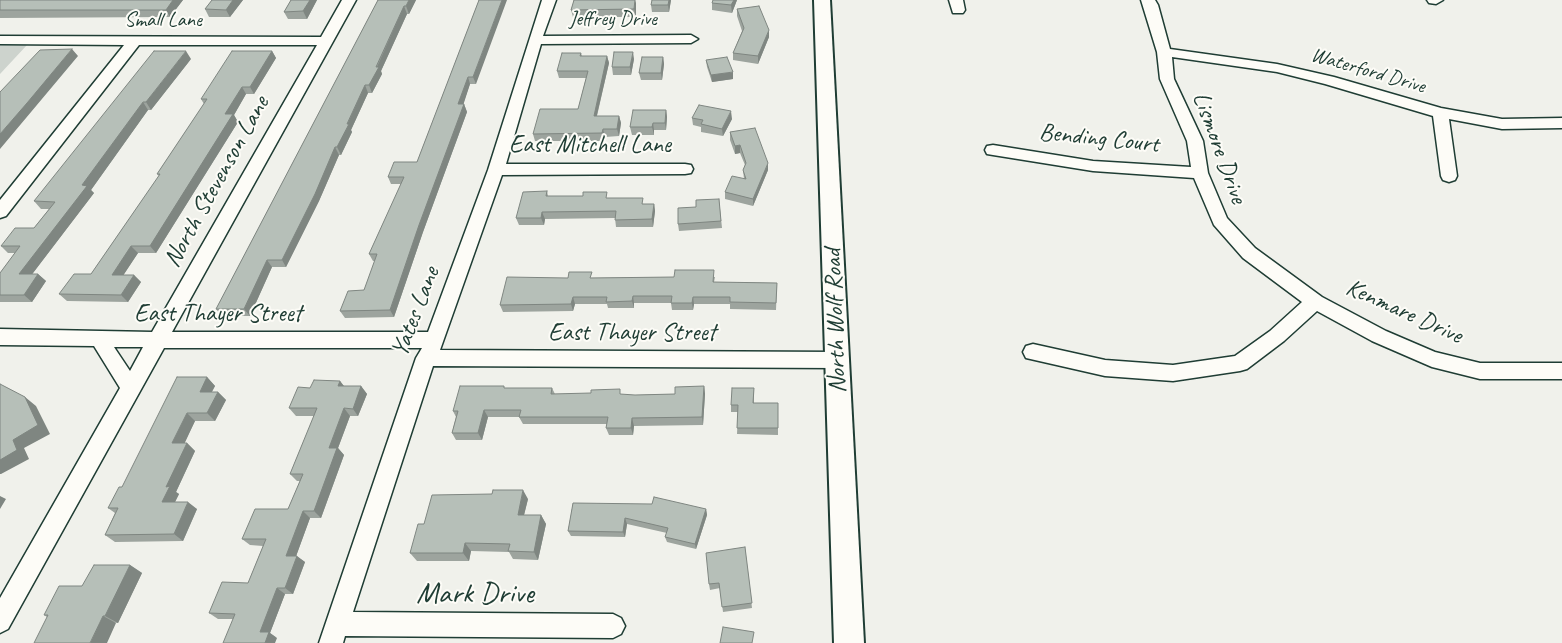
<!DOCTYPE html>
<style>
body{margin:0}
canvas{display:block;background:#f0f1eb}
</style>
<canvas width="1562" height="643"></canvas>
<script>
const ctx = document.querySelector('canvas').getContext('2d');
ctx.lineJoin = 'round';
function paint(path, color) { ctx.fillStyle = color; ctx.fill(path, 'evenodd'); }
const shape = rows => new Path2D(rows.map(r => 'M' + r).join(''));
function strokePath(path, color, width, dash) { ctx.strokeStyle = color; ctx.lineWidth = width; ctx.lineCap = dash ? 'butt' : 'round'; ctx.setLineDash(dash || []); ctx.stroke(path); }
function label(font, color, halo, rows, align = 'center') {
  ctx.font = font + ' Caveat,sans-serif'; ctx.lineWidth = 4; ctx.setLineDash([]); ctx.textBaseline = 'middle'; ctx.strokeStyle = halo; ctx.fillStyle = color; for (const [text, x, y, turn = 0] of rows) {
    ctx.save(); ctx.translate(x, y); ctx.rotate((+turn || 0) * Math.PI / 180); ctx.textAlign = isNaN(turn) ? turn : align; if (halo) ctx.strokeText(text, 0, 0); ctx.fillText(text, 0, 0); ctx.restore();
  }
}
paint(shape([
 [0,45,27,45,0,74]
]), '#cdd3cd');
const minor = shape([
 [342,0,356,0,172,332,428,332,488,170,542,0,556,0,543,36,691,35,698,39,691,43,541,44,506,164,685,164,691,165,693,169,691,173,685,174,502,175,440,350,838,352,845,354,848,360,845,366,838,368,433,366,353,612,613,614,621,618,625,626,621,634,613,638,345,636,343,643,319,643,416,358,422,348,164,348,8,629,0,633,0,598,120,388,94,346,0,345,0,329,152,332,317,45,139,45,6,216,0,218,0,200,124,45,0,44,0,36,321,37,342,0],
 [114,347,143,347,130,371,114,347],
 [949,0,963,0,965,10,963,13,953,13,949,0],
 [1141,0,1155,0,1158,5,1170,49,1277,64,1334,77,1441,108,1502,119,1562,118,1562,128,1502,129,1449,119,1457,176,1455,180,1449,182,1443,180,1441,176,1433,116,1325,84,1277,72,1172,57,1174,79,1203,141,1208,173,1227,218,1255,248,1322,297,1386,331,1435,352,1480,363,1562,363,1562,379,1480,379,1432,367,1372,341,1317,311,1284,341,1247,369,1240,371,1173,381,1105,376,1026,358,1023,352,1026,346,1033,344,1105,360,1173,365,1235,356,1270,331,1302,302,1243,258,1214,225,1194,178,1093,171,993,155,987,154,985,150,987,146,993,145,1093,161,1191,167,1187,141,1160,79,1157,52,1141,0],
 [1427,0,1443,0,1436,4,1429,3,1427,0]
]);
const major = shape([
 [814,0,830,0,864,643,834,643,814,0]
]);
strokePath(minor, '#1f3d34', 3);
strokePath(major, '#1f3d34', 4);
paint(minor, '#fdfcf7');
paint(major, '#fdfcf7');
paint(shape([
 [0,0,183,0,170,17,0,18],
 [212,0,243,0,230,17,209,17,205,9],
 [291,0,317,0,307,19,288,19,284,12],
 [378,0,416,0,409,14,407,14,381,71,382,74,372,93,368,93,351,130,352,132,341,155,339,155,319,201,286,267,272,267,250,316,222,316,216,309],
 [479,0,476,84,470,84,463,104,464,104,467,112,423,232,394,317,345,318,340,311,364,290,375,261,373,261,369,254,401,184,391,184,388,177,417,162],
 [574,0,635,0,636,17,573,17,571,10],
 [671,0,669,12,652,12,651,5],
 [737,0,732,13,712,10,712,3],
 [737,9,769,37,758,64,733,60,733,53,742,31,737,16],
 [272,51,276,58,254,94,246,94,234,115,238,122,156,253,138,253,123,275,134,275,141,282,128,302,67,301,59,294,91,274,159,176,157,174,204,104,201,99],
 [581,53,582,56,607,56,609,63,597,116,619,116,621,123,619,136,605,137,604,141,535,141,533,134,578,109,586,78,559,78,557,71],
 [663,57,664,64,662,80,641,80,639,73],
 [191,59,151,110,148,110,91,190,94,193,32,274,38,274,46,281,32,302,0,302,0,273,15,253,8,253,1,246,34,228,49,209,41,209,34,201],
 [634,59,631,75,613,75,612,67],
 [706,60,733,79,712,82,707,67],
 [666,110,667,117,666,130,654,130,654,135,632,135,630,127],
 [692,118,732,119,723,136,701,132,701,127,693,125],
 [730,132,768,170,753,206,725,199,725,192,744,179,743,170,745,165,740,153,735,154,730,140],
 [547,191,548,196,608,198,644,204,654,204,655,211,653,227,616,227,615,218,545,219,544,225,519,225,516,218],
 [719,199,722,228,679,231,678,224,696,207],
 [715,277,714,282,777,283,776,310,730,309,730,304,694,304,693,310,672,310,671,303,634,303,634,308,608,308,607,304,575,304,573,311,503,312,500,305,568,278],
 [207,377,215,386,212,392,218,392,226,400,215,421,195,421,184,443,187,443,195,451,176,492,179,494,175,502,197,509,183,541,115,542,105,535,115,513,108,508,122,487],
 [340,381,344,386,361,386,367,394,358,416,350,416,338,448,344,455,321,518,310,518,296,556,305,562,293,594,285,594,270,633,277,638,232,619,218,619,209,613,248,583,263,546,250,545,242,539,288,509,300,481,297,481,290,474,314,416,296,416,289,408,310,388],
 [704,386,705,394,703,425,634,426,633,435,609,435,606,428,607,424,523,424,519,417,488,417,482,440,456,440,452,433,456,417,453,411,506,388,552,388,555,394,635,395,675,394],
 [754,388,754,403,778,403,778,435,737,434,738,412,731,412,731,405],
 [528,499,524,515,541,515,546,524,538,560,513,559,509,552,471,551,469,561,417,561,410,553,424,524],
 [573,503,706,509,707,515,696,549,667,542,665,537,667,533,627,524,625,537,571,536,568,531],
 [745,547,752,608,723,612,720,588,710,590,709,584],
 [130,565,142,573,118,623,47,617,44,615,82,586]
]), '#9da49e');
paint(shape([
 [173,0,183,0,170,17,166,10],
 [233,0,243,0,230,17,226,10],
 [310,0,317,0,307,19,303,11],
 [409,0,416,0,409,14,406,6],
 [502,0,507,0,476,84,473,77],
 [635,0,636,3,636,17,634,9],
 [669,0,671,0,669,12,668,5],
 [734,0,737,0,732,13,731,5],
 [404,6,407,14,381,71,382,74,372,93,369,85],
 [769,30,769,37,758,64,758,56],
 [72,49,78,56,0,149,0,134],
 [186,51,191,59,151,110,146,102],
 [272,51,276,58,254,94,250,87],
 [633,52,634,59,631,75,630,67],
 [607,56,609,63,595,123,594,116],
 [663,57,664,64,662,80,661,73],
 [733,72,733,79,712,82,711,75],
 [468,77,470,84,461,112,458,104],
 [365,85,368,93,351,130,352,132,341,155,337,147],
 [242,87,246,94,234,115,238,122,156,253,150,246,225,114],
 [143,102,148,110,91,190,94,193,27,281,19,274,82,185],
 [464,104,467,112,423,232,394,317,390,310,419,225],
 [666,110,667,117,666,130,665,123],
 [731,111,732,119,723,136,722,129],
 [619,116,621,123,619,136,617,129],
 [653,123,654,130,654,135,652,127],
 [603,129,605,137,604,141,602,133],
 [740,145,740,153,735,154,735,146],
 [335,147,339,155,319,201,286,267,282,260],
 [768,163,768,170,753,206,753,199],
 [654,204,655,211,653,227,652,219],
 [542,212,545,219,544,225,541,218],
 [131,246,138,253,119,282,112,275],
 [267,260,272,267,250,316,244,309],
 [38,274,46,281,32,302,24,295],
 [134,275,141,282,128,302,121,295],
 [633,296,634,303,634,308,632,301],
 [573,297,575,304,573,311,571,304],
 [693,297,694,304,693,310,692,303],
 [207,377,215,386,207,400,200,392],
 [340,381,346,389,338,386],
 [361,386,367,394,358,416,353,409],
 [704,386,705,394,703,425,702,417],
 [218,392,226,400,215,421,207,413],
 [25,397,36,406,50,434,24,448,29,459,1,474,0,474,0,460,13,440],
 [344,408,350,416,338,448,344,455,321,518,314,511,329,448],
 [484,410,488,417,482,440,478,433],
 [187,413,195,421,181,451,172,443],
 [632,418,634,426,633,435,631,428],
 [187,443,195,451,176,492,179,494,171,510,162,502,166,487],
 [523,490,528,499,522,523,518,515],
 [0,496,6,499,0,509],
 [188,502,197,509,183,541,174,534],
 [706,509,707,515,696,549,695,544],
 [303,511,310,518,294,562,286,556],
 [541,515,546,524,538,560,534,552],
 [625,518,627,524,625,537,623,532],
 [465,543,471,551,469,561,463,553],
 [297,556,305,562,293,594,285,588],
 [130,565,142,573,118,623,105,616],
 [277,588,285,594,270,633,277,638,275,643,265,643,260,632],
 [103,616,116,623,107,643,90,643]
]), '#7f8681');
const building = shape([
 [0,0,173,0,166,10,0,10,0,0],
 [212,0,233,0,226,10,205,9,212,0],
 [291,0,310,0,303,11,284,12,291,0],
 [378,0,409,0,406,6,404,6,376,67,379,67,369,85,365,85,347,124,349,124,337,147,335,147,315,194,282,260,267,260,244,309,216,309,378,0],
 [479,0,502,0,473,77,468,77,458,104,464,104,419,225,390,310,340,311,348,291,364,290,377,254,369,254,404,177,388,177,394,162,417,162,479,0],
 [574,0,635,0,634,9,571,10,574,0],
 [652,0,669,0,668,5,651,5,652,0],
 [713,0,734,0,731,5,712,3,713,0],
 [759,6,769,30,758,56,733,53,744,28,737,9,759,6],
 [72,49,27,103,0,134,0,92,40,50,72,49],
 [154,51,186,51,146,102,143,102,82,185,87,186,19,274,38,274,24,295,0,295,0,273,20,246,1,246,15,228,34,228,55,202,34,201,154,51],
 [232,51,272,51,250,87,242,87,225,114,233,114,150,246,131,246,112,275,134,275,121,295,59,294,74,274,91,274,160,174,157,174,207,99,201,99,232,51],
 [614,52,633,52,630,67,612,67,614,52],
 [562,53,581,53,580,56,607,56,594,116,619,116,617,129,603,129,602,133,533,134,540,109,578,109,588,71,557,71,562,53],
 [642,57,663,57,661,73,639,73,642,57],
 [727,57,733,72,711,75,706,60,727,57],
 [699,105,731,111,722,129,701,124,703,120,692,118,699,105],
 [633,110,666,110,665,123,653,123,652,127,630,127,633,110],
 [755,128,768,163,753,199,725,192,732,176,746,179,743,170,746,163,740,145,735,146,730,132,755,128],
 [547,191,546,196,583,196,583,192,607,192,606,198,643,198,642,204,654,204,652,219,615,220,616,211,542,212,541,218,516,218,523,192,547,191],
 [719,199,721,221,678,224,678,208,696,207,696,200,719,199],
 [675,270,714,270,713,282,777,283,776,303,730,302,730,297,693,297,692,303,671,303,672,296,633,296,632,301,606,302,607,297,573,297,571,304,500,305,507,277,568,278,569,272,592,272,590,278,674,277,675,270],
 [177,377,207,377,200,392,218,392,207,413,187,413,172,443,187,443,166,487,170,486,162,502,188,502,174,534,105,535,118,508,108,508,119,487,122,487,177,377],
 [314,380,340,381,338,386,361,386,353,409,344,408,329,448,337,448,314,511,303,511,286,556,297,556,285,588,277,588,260,632,269,632,265,643,223,643,235,614,209,613,222,582,248,583,266,539,242,539,255,509,288,509,303,474,290,474,317,408,289,408,298,387,310,388,314,380],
 [0,384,25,397,38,425,13,440,17,450,0,460,0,384],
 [460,386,504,386,504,388,552,388,551,394,591,393,591,390,620,389,620,394,635,395,675,394,675,387,704,386,702,417,632,418,631,428,606,428,608,417,519,417,521,410,484,410,478,433,452,433,458,411,453,411,460,386],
 [732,388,754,388,753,403,778,403,778,428,737,428,738,405,731,405,732,388],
 [493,490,523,490,518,515,541,515,534,552,508,551,510,544,465,543,463,553,410,553,418,524,424,524,432,495,492,494,493,490],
 [654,497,706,509,695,544,665,537,668,528,625,518,623,532,568,531,573,503,652,504,654,497],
 [745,547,752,603,722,607,719,583,709,584,706,553,745,547],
 [94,565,130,565,105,616,103,616,90,643,34,643,48,615,44,615,59,586,82,586,94,565],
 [723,627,754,632,752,643,720,643,723,627]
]);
paint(building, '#b6bfb8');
strokePath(building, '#7f8681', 1);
label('21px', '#1f3d34', '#fdfcf7', [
 ["Jeffrey Drive",613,19],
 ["Small Lane",163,20],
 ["Waterford Drive",1368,71,16]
]);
label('25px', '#1f3d34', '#fdfcf7', [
 ["Bending Court",1099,139,6],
 ["East Mitchell Lane",590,145],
 ["Lismore Drive",1219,148,70],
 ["North Stevenson Lane",217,182,-61],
 ["Yates Lane",416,312,-69],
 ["Kenmare Drive",1404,312,24],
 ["East Thayer Street",218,314],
 ["North Wolf Road",836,321,-92],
 ["East Thayer Street",632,333]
]);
label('30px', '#1f3d34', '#fdfcf7', [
 ["Mark Drive",475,594]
]);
</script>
